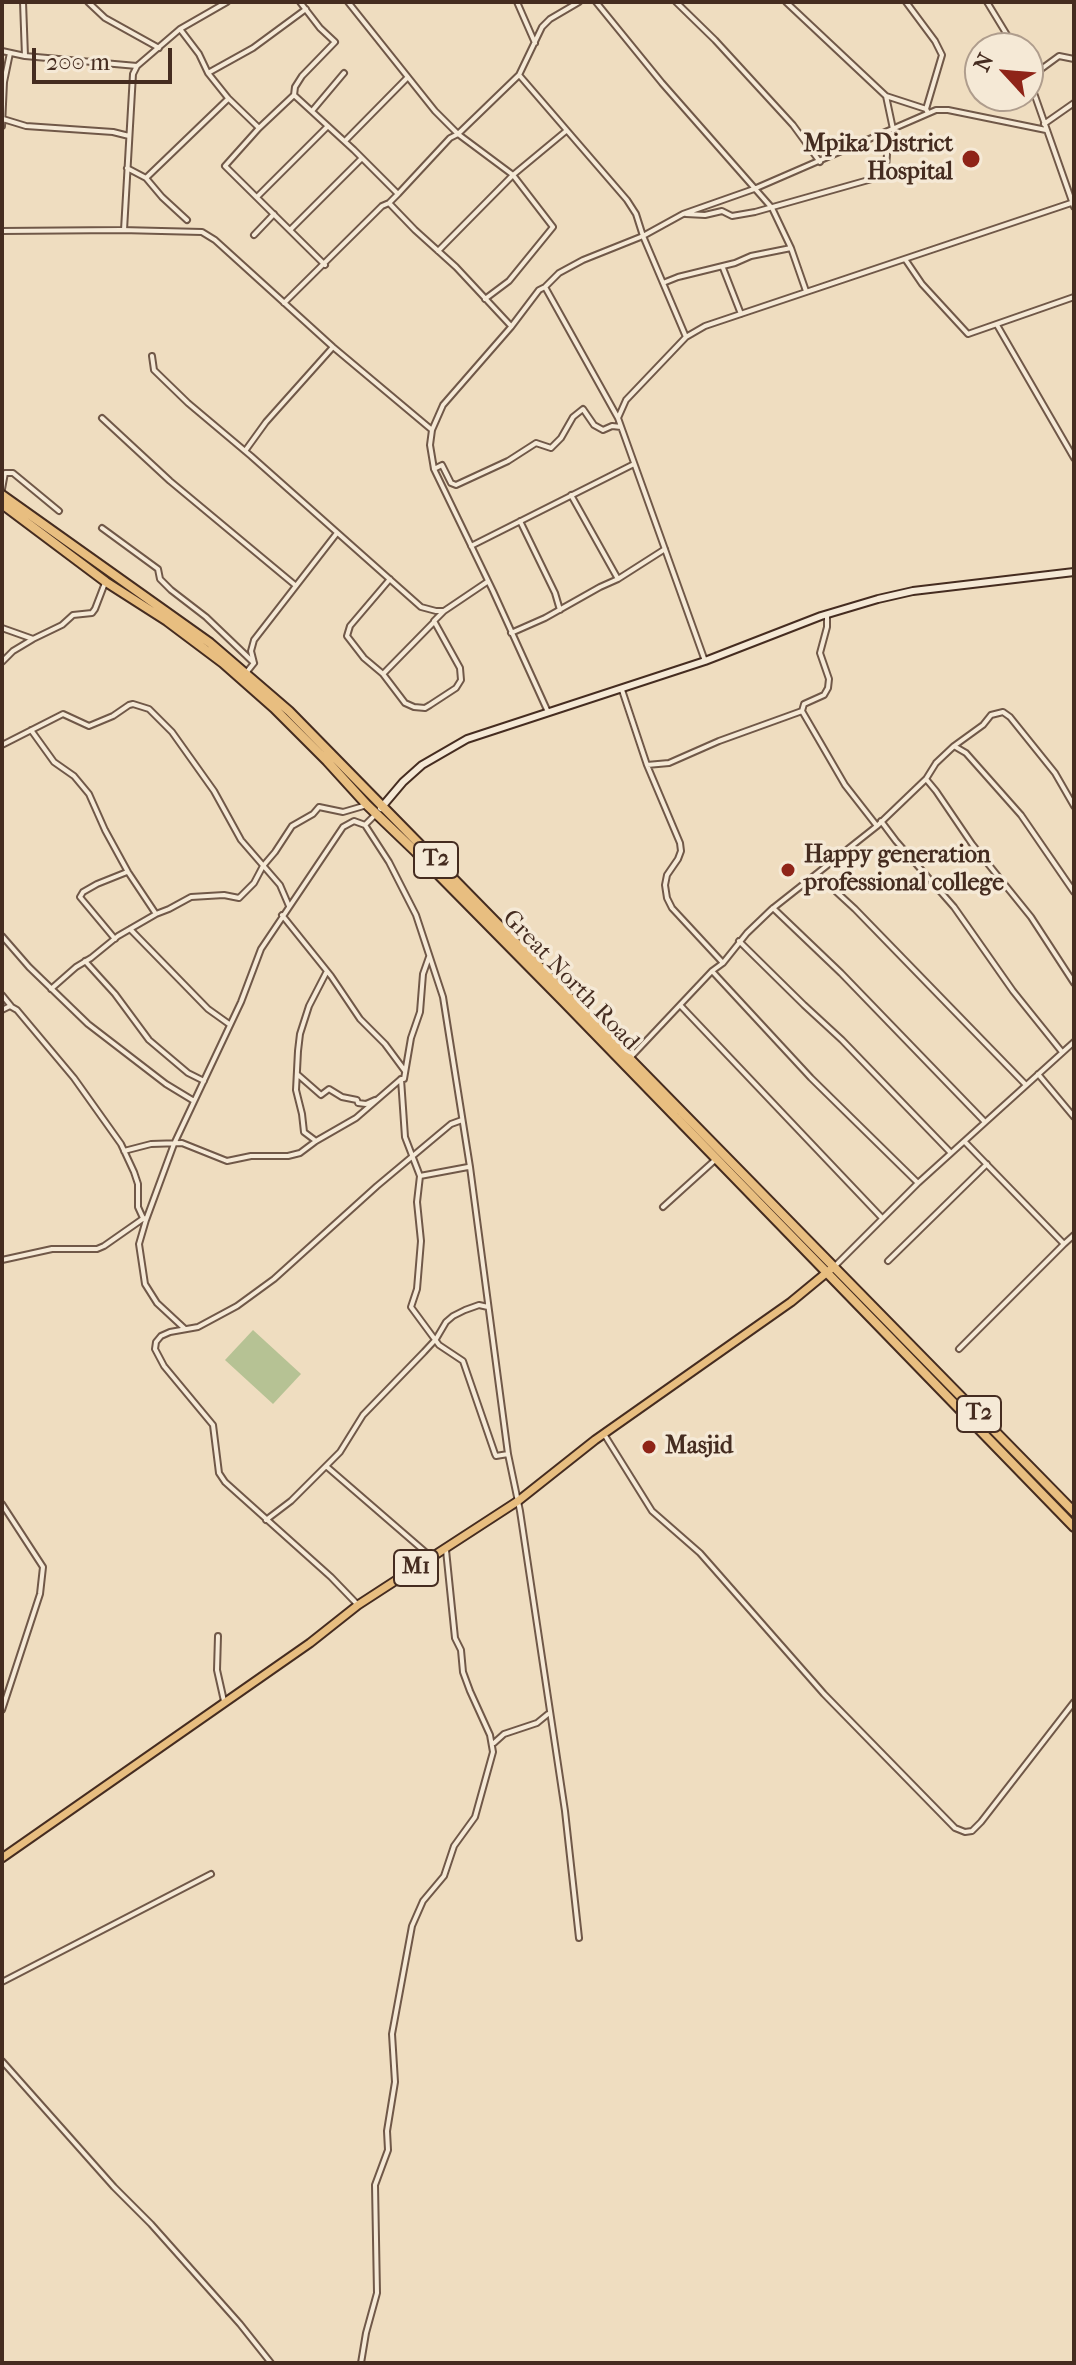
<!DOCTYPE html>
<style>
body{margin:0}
#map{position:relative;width:1076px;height:2365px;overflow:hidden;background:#efddc0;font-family:"IM FELL French Canon",serif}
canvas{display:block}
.frame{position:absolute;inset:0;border:4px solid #452c20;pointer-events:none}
.north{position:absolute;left:964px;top:32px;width:80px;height:80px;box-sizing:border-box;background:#f5e9d6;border:2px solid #af9d8d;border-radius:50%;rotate:296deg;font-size:22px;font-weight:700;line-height:32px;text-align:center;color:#452c20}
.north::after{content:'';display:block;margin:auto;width:28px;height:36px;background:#8f2418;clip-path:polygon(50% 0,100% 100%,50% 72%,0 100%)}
.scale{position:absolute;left:32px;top:48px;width:140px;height:36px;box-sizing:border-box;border:4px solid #452c20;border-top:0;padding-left:10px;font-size:24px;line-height:28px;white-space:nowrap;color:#452c20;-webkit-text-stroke:6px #f5e9d6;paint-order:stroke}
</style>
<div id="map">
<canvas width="1076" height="2365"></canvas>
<div class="frame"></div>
<div class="north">N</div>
<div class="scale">200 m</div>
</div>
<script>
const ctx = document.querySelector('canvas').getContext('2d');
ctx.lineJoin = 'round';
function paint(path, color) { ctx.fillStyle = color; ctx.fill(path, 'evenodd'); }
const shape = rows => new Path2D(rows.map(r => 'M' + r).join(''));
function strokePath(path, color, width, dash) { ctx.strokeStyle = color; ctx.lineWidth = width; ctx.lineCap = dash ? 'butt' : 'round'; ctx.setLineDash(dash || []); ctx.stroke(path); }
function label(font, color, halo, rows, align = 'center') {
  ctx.font = font + ' "IM FELL French Canon",serif'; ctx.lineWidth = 7; ctx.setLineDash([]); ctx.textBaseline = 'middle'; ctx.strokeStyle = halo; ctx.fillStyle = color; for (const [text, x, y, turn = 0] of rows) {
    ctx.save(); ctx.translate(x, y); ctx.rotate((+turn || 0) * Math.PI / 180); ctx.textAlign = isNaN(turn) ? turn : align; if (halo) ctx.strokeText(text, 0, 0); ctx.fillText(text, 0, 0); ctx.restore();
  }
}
paint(shape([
 [253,1330,301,1374,273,1404,225,1360]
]), '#b6c294');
const street = shape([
 [23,2,25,56],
 [88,2,105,18,159,48],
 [300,2,320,28,335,42,302,76,295,87,294,95,259,128,225,166,325,265],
 [348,2,435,111,458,134,513,175,553,227,509,281,485,299],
 [517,2,535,43],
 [596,2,662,83,772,208,791,248,806,291],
 [676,2,715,40,793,125,820,162],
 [786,2,886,96,926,109,928,113],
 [906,2,935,41,942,55,926,109],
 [987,2,1015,48],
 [180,29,199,54,208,73,228,98,259,128],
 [2,51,25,56,137,66],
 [208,73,253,48,306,9],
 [520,76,627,200,636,214,643,236,686,337],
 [1028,76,1074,207],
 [1029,78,1059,56,1074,59],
 [294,95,354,150,398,194],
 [886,96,893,129],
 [312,111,344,73],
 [3,119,26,126,113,132,129,136],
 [1044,124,1074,103],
 [2,126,4,82,10,53],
 [345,141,407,78],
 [127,168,146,178,162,197,187,220],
 [146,178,228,99],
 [257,197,328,126],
 [389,203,415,230,456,267,511,326],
 [686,214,705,215,722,211,732,216,755,212,872,179,886,169,887,154,883,134],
 [124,230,133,74,137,66,180,29,227,2],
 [290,230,362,158],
 [2,231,121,230,202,232,215,240,333,347,432,430],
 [254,235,274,214],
 [438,251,513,175,566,131],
 [905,259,922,284,968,334,1074,297],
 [723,268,741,314],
 [663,283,678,277,735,263,751,256,791,248],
 [545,287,618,418],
 [284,303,382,206,389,203,398,194,450,138,458,134,519,75,542,27,550,19,579,2],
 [997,325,1074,458],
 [152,356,154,370,188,403,251,456,421,607,436,611,444,611,487,582],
 [102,418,170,481,295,585],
 [245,451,266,422,333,347],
 [434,469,442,465,451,483,456,485,508,461,536,443,551,448,561,438,573,417,583,409,594,425,603,430,612,426,621,427],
 [2,489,5,473,13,473,59,511],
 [571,495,618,579],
 [520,521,555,593,560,610],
 [102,528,158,569,160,579,171,590,206,617,254,663],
 [471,546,634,464],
 [390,579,350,626,347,636,364,658,383,674,405,703,414,707,425,708,430,705,456,688,461,680,460,668,434,621,444,611],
 [827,614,827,627,820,653,829,679,828,688,824,695,804,704,802,711,845,785,877,826],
 [2,628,33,639],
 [511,633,545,618,600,587,618,579,665,549],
 [705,661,618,418,626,400,686,337,705,326,1074,202],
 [2,662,13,651,33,639,62,625,73,615,92,613,95,609,105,583],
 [246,673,254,663,251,651,254,640,337,533],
 [383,674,434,622],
 [622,690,647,765,680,843,681,851,678,859,667,875,665,885,667,898,672,908,723,963],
 [548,712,493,591,434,469,430,445,432,430,443,405,511,327,539,290,545,287,559,273,583,260,643,236,683,214,754,189,936,110,948,110,1046,130],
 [31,730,54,762,74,776,89,794,105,830,128,872,156,914],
 [2,745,63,714,89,726,113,716,129,705,133,704,149,709,172,732,214,791,241,840,280,885,289,906],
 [954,746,983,725,991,715,1003,712,1010,717,1055,773,1074,806],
 [647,765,669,763,719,741,802,711],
 [926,779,936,791,972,844,1031,917,1074,983],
 [376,814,365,825,389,862,416,915,443,997,470,1167,508,1454,520,1511,565,1811,579,1938],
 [881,821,896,841,954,907,1013,991,1062,1052],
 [817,874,855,909,1026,1085],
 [773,908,841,973,985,1122],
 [282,915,331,976,360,1019,385,1044,405,1071],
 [130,929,208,1009,229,1024],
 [2,936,29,967,88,1024,166,1084,194,1101],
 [115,939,80,897,83,892,97,884,127,872],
 [739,941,804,1005,842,1040,951,1153],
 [429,957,423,974,420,1012,411,1038,404,1079,401,1079,405,1137,420,1176,417,1202,421,1241,417,1289,411,1307,439,1345,463,1361,495,1454,496,1456,508,1454],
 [85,961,115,994,149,1040,188,1073,204,1081],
 [712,971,811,1078,918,1183],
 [51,989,76,967,91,958,118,936,156,914,169,909,191,897,224,895,239,898,254,883,263,866,275,852,292,826,313,814,319,807,343,812,367,805],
 [2,995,11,1006],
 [680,1005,882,1218],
 [2,1010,10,1006,17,1010,74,1078,121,1144,134,1172,138,1184,138,1207,143,1218],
 [630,1058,712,971,723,963,747,933,772,909,877,826,926,779,936,763,954,746,966,753,1021,815,1074,892],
 [297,1074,321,1095,329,1089,342,1097,357,1100,358,1103,366,1104,375,1100],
 [1038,1074,1074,1117],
 [316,1141,304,1132,302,1114,296,1090,298,1051,300,1034,309,1006,326,973],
 [124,1151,151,1144,182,1143,227,1161,251,1156,288,1156,300,1153,316,1141,356,1118,401,1079],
 [420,1176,468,1167],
 [663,1207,715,1160],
 [1064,1244,1074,1235],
 [2,1260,52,1249,97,1249,104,1246,144,1218],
 [888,1261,987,1164],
 [834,1267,918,1183,1074,1042],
 [185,1329,157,1303,145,1284,139,1244,146,1220,174,1144,241,1002,261,949,343,827,354,821,365,825],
 [959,1349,1064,1244,965,1142],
 [604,1434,652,1511,700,1553,824,1694,955,1828,965,1832,972,1831,981,1822,1074,1702],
 [326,1466,430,1556],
 [2,1504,43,1567,40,1594,2,1710],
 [266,1520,291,1501,340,1452,363,1415,424,1352,436,1339,446,1322,453,1316,465,1310,479,1305,488,1307],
 [357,1604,331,1577,225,1482,219,1473,213,1425,164,1366,155,1349,156,1342,161,1336,170,1332,198,1327,237,1306,274,1279,377,1186,451,1124,462,1120],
 [218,1636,217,1670,224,1701],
 [494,1743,504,1734,537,1723,548,1714],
 [2,1982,211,1874],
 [2,2061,114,2187,151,2224,240,2324,271,2363],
 [361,2363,366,2333,377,2293,375,2185,388,2150,387,2131,395,2082,392,2034,412,1926,423,1901,444,1876,454,1846,475,1817,493,1752,490,1735,470,1691,463,1672,461,1650,455,1638,446,1550]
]);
const secondary = shape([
 [381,808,403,782,422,765,467,739,705,661,821,616,878,599,913,591,1074,572]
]);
const primary = shape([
 [2,1858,310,1643,358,1605,518,1501,595,1440,791,1302,831,1269]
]);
const highway = shape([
 [2,495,210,643,289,711,1074,1512],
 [2,504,106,582,167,621,223,663,274,708,327,761,367,805,416,852,564,1002,1074,1527]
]);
strokePath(street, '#705848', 8);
strokePath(secondary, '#452c20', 10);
strokePath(primary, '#452c20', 11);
strokePath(highway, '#452c20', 12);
strokePath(street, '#f5e9d6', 4);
strokePath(secondary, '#f5e9d6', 6);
strokePath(primary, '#e8be80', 7);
strokePath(highway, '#e8be80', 8);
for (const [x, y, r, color] of [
 [971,159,10,"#8f2418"],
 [788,870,8,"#8f2418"],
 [649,1447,8,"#8f2418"]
]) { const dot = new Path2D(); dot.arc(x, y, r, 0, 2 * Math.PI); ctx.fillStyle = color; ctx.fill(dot); strokePath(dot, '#f5e9d6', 3); }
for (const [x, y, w] of [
 [436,860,44],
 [979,1414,44],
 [416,1568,44]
]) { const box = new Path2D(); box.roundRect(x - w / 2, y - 18, w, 36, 6); ctx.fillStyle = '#f5e9d6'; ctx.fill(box); strokePath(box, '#452c20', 2); }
label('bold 22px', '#452c20', null, [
 ["T2",436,860],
 ["T2",979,1414],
 ["M1",416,1568]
]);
label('bold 24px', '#452c20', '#f5e9d6', [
 ["Mpika District",953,145,"right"],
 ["Hospital",953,173,"right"],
 ["Happy generation",804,856],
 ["professional college",804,884],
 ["Masjid",665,1447]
], 'left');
label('24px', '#452c20', '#f5e9d6', [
 ["Great North Road",570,981,46]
]);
</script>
